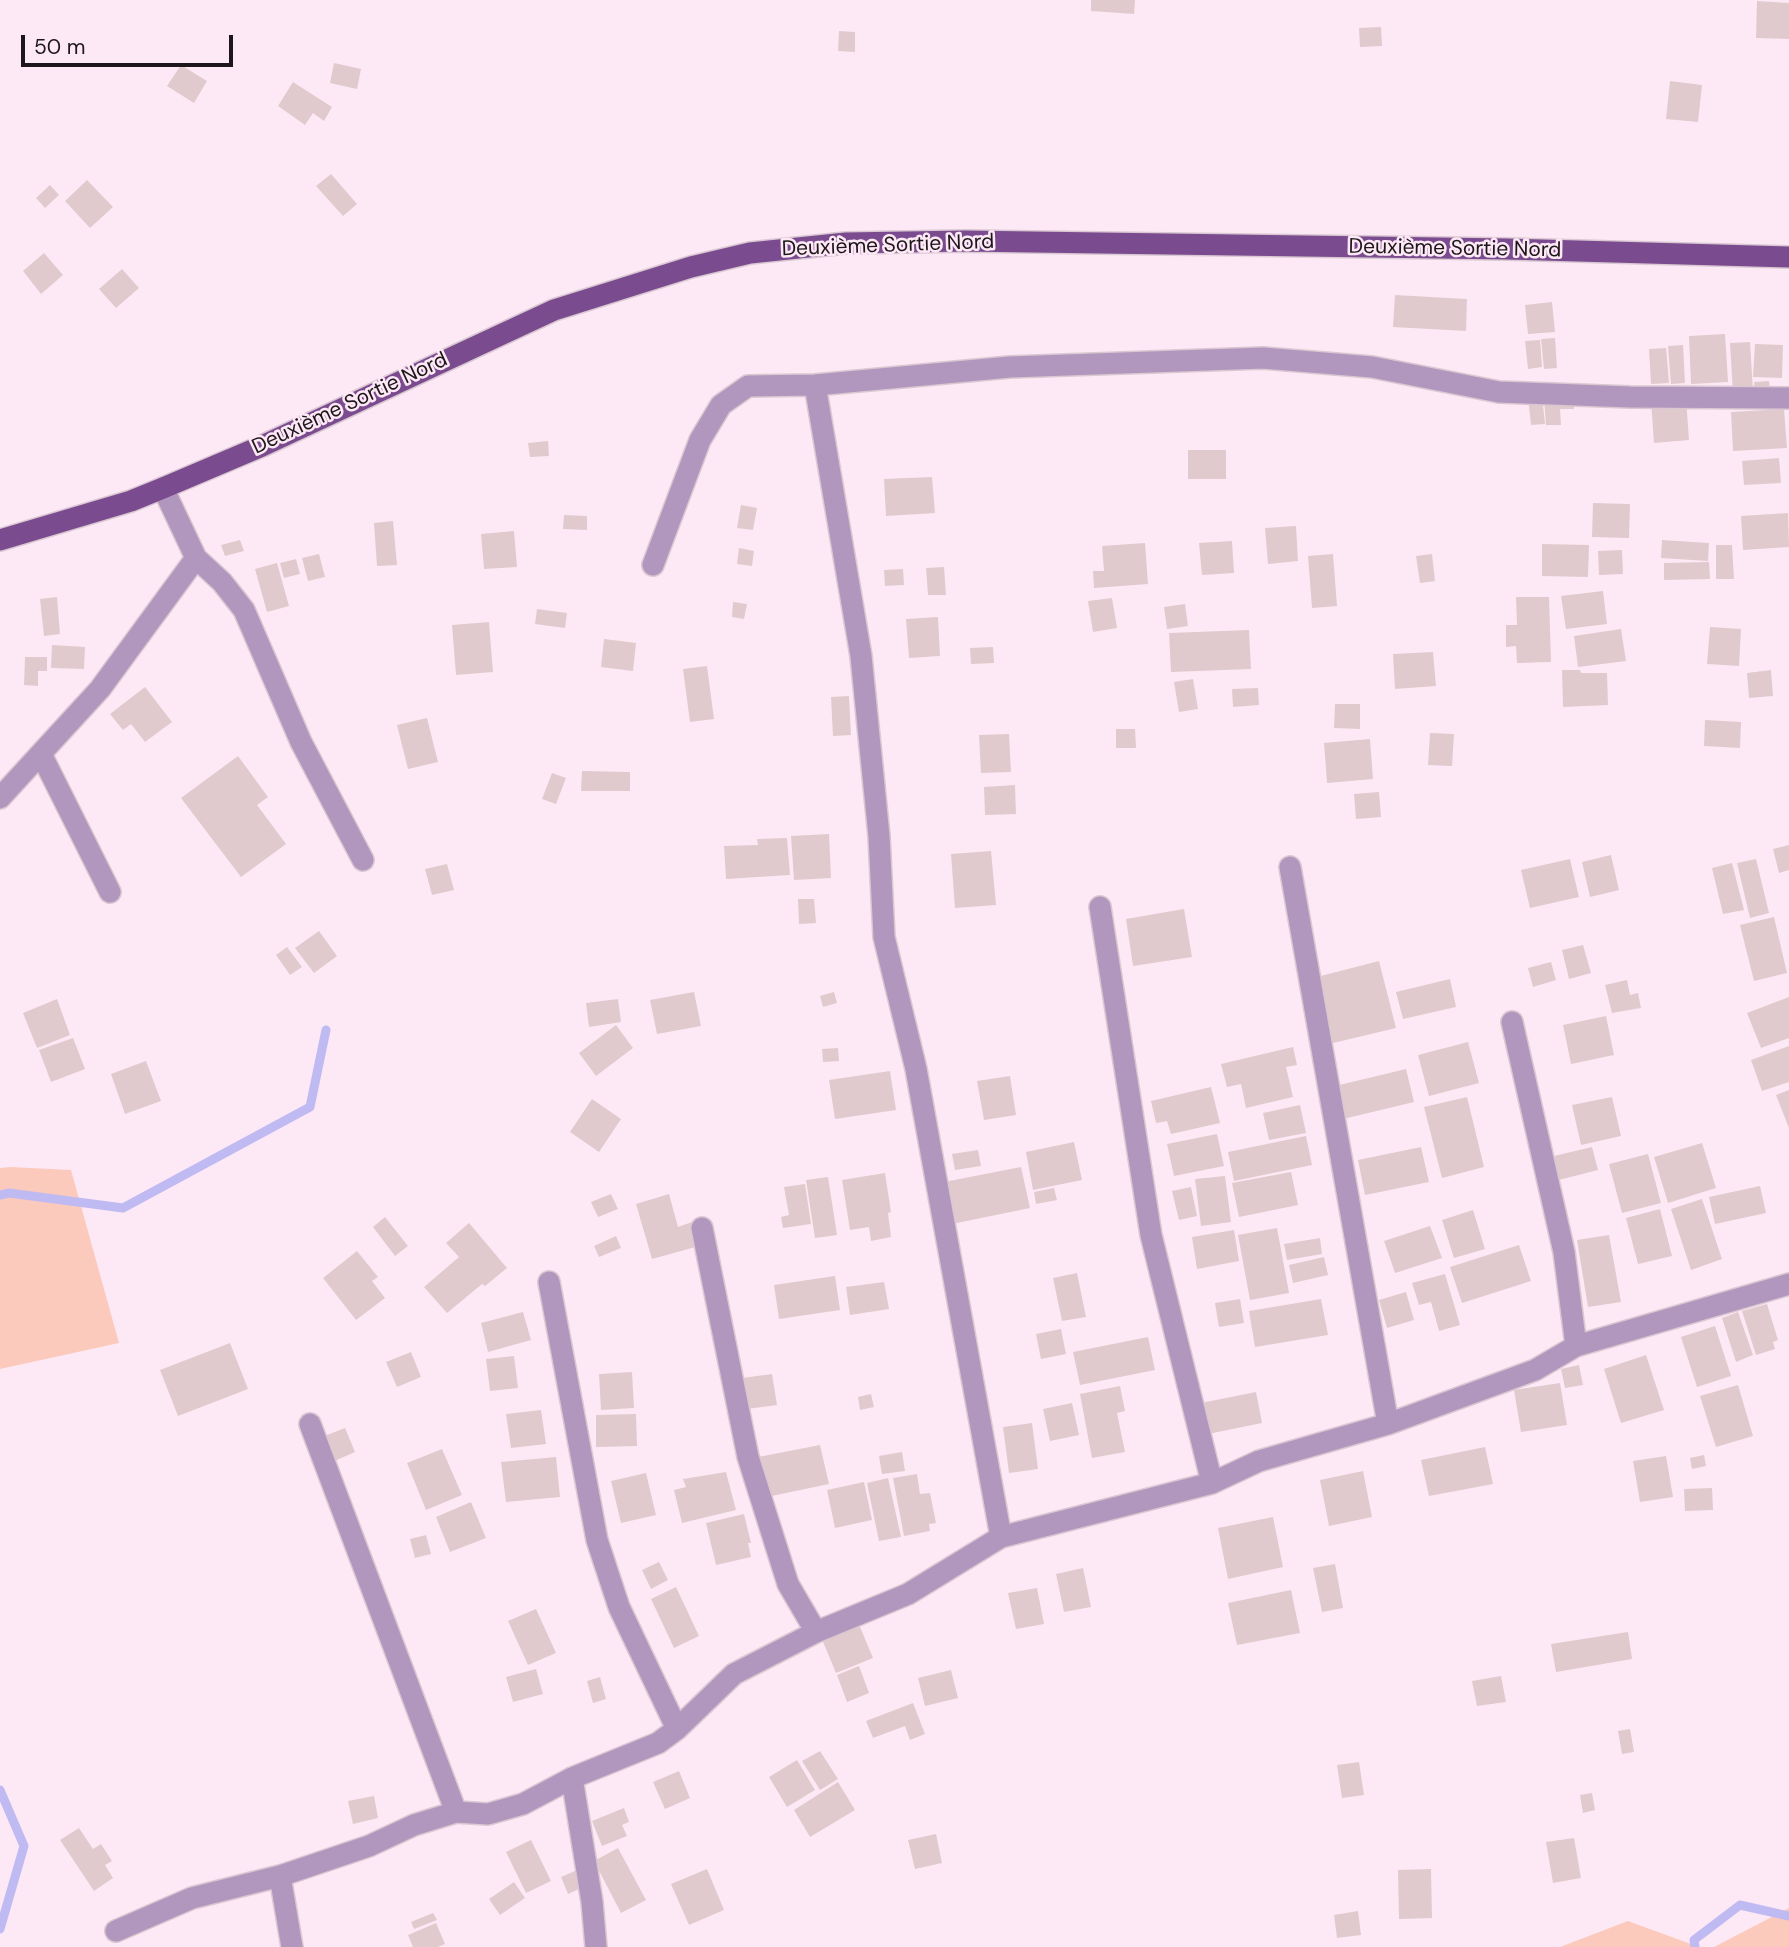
<!DOCTYPE html>
<meta charset="utf-8">
<style>
body{margin:0}
#map{position:relative;width:1789px;height:1947px;overflow:hidden;background:#fde9f5;font-family:"DM Sans",sans-serif}
canvas{display:block}
.scale{position:absolute;left:21px;top:35px;width:212px;height:32px;box-sizing:border-box;border:4px solid #1d161a;border-top:0;padding-left:9px;font-size:21px;line-height:24px;white-space:nowrap;color:#1d161a;-webkit-text-stroke:5px #fde9f5;paint-order:stroke}
</style>
<div id="map">
<canvas width="1789" height="1947"></canvas>
<div class="scale">50 m</div>
</div>
<script>
const ctx = document.querySelector('canvas').getContext('2d');
ctx.lineJoin = 'round';
function paint(path, color) { ctx.fillStyle = color; ctx.fill(path, 'evenodd'); }
const shape = rows => new Path2D(rows.map(r => 'M' + r).join(''));
function strokePath(path, color, width, dash) { ctx.strokeStyle = color; ctx.lineWidth = width; ctx.lineCap = dash ? 'butt' : 'round'; ctx.setLineDash(dash || []); ctx.stroke(path); }
function label(font, color, halo, rows, align = 'center') {
  ctx.font = font + ' "DM Sans",sans-serif'; ctx.lineWidth = 5; ctx.setLineDash([]); ctx.textBaseline = 'middle'; ctx.strokeStyle = halo; ctx.fillStyle = color; for (const [text, x, y, turn = 0] of rows) {
    ctx.save(); ctx.translate(x, y); ctx.rotate((+turn || 0) * Math.PI / 180); ctx.textAlign = isNaN(turn) ? turn : align; if (halo) ctx.strokeText(text, 0, 0); ctx.fillText(text, 0, 0); ctx.restore();
  }
}
paint(shape([
 [10,1167,71,1170,119,1343,0,1369,0,1168],
 [1789,1908,1789,1947,1714,1947],
 [1628,1921,1699,1947,1560,1947]
]), '#fccabc');
strokePath(shape([
 [0,1195,9,1193,123,1208,310,1107,326,1030],
 [0,1790,24,1846,0,1929],
 [1695,1947,1694,1940,1740,1905,1789,1916]
]), '#bfbaf2', 9);
paint(shape([
 [1091,0,1135,0,1134,14,1091,11],
 [1757,1,1789,3,1789,39,1756,38],
 [1381,27,1382,46,1360,47,1359,28],
 [839,31,855,32,855,52,838,51],
 [334,63,361,69,357,89,330,83],
 [181,65,207,81,194,103,167,86],
 [1670,81,1702,85,1698,122,1666,119],
 [293,82,332,107,324,121,313,113,305,125,278,106],
 [331,174,357,204,343,216,316,186],
 [87,180,113,207,90,228,65,201],
 [50,185,59,195,45,208,36,198],
 [44,253,63,275,41,294,23,271],
 [122,269,139,288,116,308,99,289],
 [1395,295,1467,299,1466,331,1393,327],
 [1552,302,1555,332,1528,334,1525,305],
 [1725,334,1728,382,1691,384,1689,336],
 [1555,338,1557,368,1544,369,1541,339],
 [1540,340,1542,367,1528,369,1525,341],
 [1750,342,1753,392,1733,393,1730,343],
 [1755,344,1783,345,1782,378,1753,377],
 [1683,345,1685,383,1671,384,1668,346],
 [1666,348,1669,383,1651,384,1649,349],
 [1769,381,1770,391,1755,392,1754,382],
 [1542,396,1545,424,1531,425,1528,397],
 [1574,396,1574,409,1560,409,1561,425,1546,425,1544,397],
 [1686,398,1689,440,1654,443,1651,401],
 [1784,409,1787,448,1733,451,1731,412],
 [548,441,549,456,530,457,528,443],
 [1188,450,1226,450,1226,479,1188,479],
 [1779,458,1781,483,1744,485,1742,461],
 [932,477,935,513,886,516,884,479],
 [1593,503,1630,504,1629,538,1592,537],
 [741,505,757,508,753,530,737,528],
 [1788,513,1789,547,1743,550,1741,516],
 [564,515,587,516,587,530,563,529],
 [393,521,397,565,377,566,374,523],
 [1296,526,1298,561,1268,564,1265,528],
 [514,531,517,567,484,569,481,534],
 [240,540,244,551,225,556,221,545],
 [1662,540,1709,543,1708,561,1661,558],
 [1232,541,1234,573,1202,575,1199,543],
 [1145,543,1148,584,1094,588,1093,571,1104,571,1102,546],
 [1542,544,1589,545,1588,577,1542,576],
 [1716,545,1732,545,1734,579,1716,579],
 [739,548,754,551,752,566,737,564],
 [1622,550,1623,574,1599,575,1598,551],
 [319,554,325,577,308,581,302,558],
 [1333,554,1337,606,1312,608,1308,556],
 [1432,554,1435,581,1420,583,1416,556],
 [296,559,300,574,284,578,280,563],
 [1709,562,1710,579,1664,580,1664,563],
 [277,563,289,606,267,612,255,569],
 [944,567,946,595,928,595,926,568],
 [903,569,904,585,885,586,884,570],
 [1603,591,1607,624,1566,629,1561,596],
 [57,597,60,634,44,636,40,599],
 [1516,597,1549,597,1551,662,1517,663,1516,646,1506,647,1506,625,1517,625],
 [1112,598,1117,628,1093,632,1088,601],
 [733,602,747,604,744,619,732,617],
 [1185,604,1188,626,1167,629,1164,607],
 [537,609,567,613,565,628,535,624],
 [938,617,940,656,909,658,906,619],
 [489,622,493,672,456,675,452,625],
 [1710,627,1741,629,1739,666,1707,664],
 [1621,629,1626,661,1578,667,1574,636],
 [1249,630,1251,669,1171,672,1169,633],
 [604,639,636,643,633,671,601,667],
 [52,645,85,647,84,669,51,668],
 [993,647,994,663,971,664,970,648],
 [1433,652,1436,686,1395,689,1393,654],
 [25,657,47,657,47,671,38,671,38,686,24,685],
 [707,666,714,719,690,722,683,669],
 [1562,670,1580,670,1581,673,1607,673,1608,705,1563,707],
 [1771,670,1773,696,1749,698,1747,673],
 [1193,679,1198,709,1179,712,1174,682],
 [145,687,172,722,145,742,131,724,123,730,110,714],
 [1258,688,1259,705,1233,707,1232,689],
 [849,696,851,735,833,736,831,697],
 [1335,704,1360,704,1360,729,1334,728],
 [427,718,438,762,408,769,397,725],
 [1705,720,1741,722,1740,748,1704,746],
 [1116,729,1135,729,1136,748,1116,748],
 [1430,733,1454,734,1452,766,1428,765],
 [1009,734,1011,772,981,773,979,735],
 [1370,739,1373,779,1327,783,1324,743],
 [238,756,268,797,257,805,286,844,241,877,181,798],
 [582,771,630,772,630,791,581,791],
 [552,773,566,778,556,804,542,799],
 [1015,785,1016,814,985,815,984,787],
 [1379,792,1381,817,1356,819,1354,794],
 [829,834,831,878,794,880,791,836],
 [787,838,790,875,726,879,724,846,758,845,757,839],
 [1789,845,1789,870,1779,873,1773,849],
 [991,851,996,905,955,908,951,854],
 [1611,855,1619,890,1590,897,1582,862],
 [1570,859,1579,897,1530,908,1521,870],
 [1756,859,1769,913,1750,918,1737,863],
 [1732,863,1744,910,1723,914,1712,868],
 [447,864,454,890,432,895,425,869],
 [798,899,814,899,816,923,799,924],
 [1184,909,1192,957,1133,966,1126,919],
 [1774,917,1787,973,1754,981,1740,925],
 [319,931,337,956,314,973,295,948],
 [1583,945,1591,973,1569,979,1562,950],
 [287,947,302,967,290,975,276,955],
 [1379,961,1396,1028,1329,1044,1313,978],
 [1551,962,1556,980,1533,987,1528,968],
 [1450,979,1456,1007,1403,1019,1396,992],
 [1627,980,1630,995,1638,993,1641,1008,1612,1013,1605,985],
 [694,992,701,1026,657,1034,650,1000],
 [834,992,837,1003,823,1007,820,996],
 [1789,997,1789,1038,1761,1048,1747,1013],
 [57,999,70,1035,37,1048,23,1013],
 [618,999,621,1022,589,1027,586,1003],
 [1606,1016,1614,1055,1571,1064,1563,1025],
 [616,1025,633,1048,596,1076,579,1053],
 [73,1038,85,1069,51,1082,39,1050],
 [1468,1042,1479,1083,1429,1096,1418,1055],
 [1789,1046,1789,1082,1762,1091,1751,1060],
 [1293,1047,1297,1065,1286,1067,1293,1097,1246,1108,1241,1084,1227,1087,1221,1064],
 [838,1048,839,1061,823,1062,822,1049],
 [146,1061,161,1101,125,1114,111,1074],
 [1406,1069,1414,1102,1339,1120,1331,1087],
 [890,1071,896,1110,835,1119,829,1080],
 [1010,1076,1016,1115,984,1120,977,1081],
 [1211,1087,1220,1123,1171,1134,1167,1121,1156,1123,1151,1101],
 [1789,1090,1789,1128,1776,1095],
 [1467,1097,1484,1167,1442,1178,1424,1107],
 [1612,1097,1621,1136,1581,1145,1572,1105],
 [592,1099,621,1119,599,1152,570,1132],
 [1300,1105,1306,1133,1269,1140,1263,1113],
 [1217,1134,1224,1166,1174,1176,1167,1144],
 [1306,1136,1312,1165,1234,1181,1228,1152],
 [1074,1142,1082,1180,1033,1190,1026,1152],
 [1702,1143,1716,1188,1668,1203,1654,1157],
 [1421,1147,1429,1182,1365,1195,1358,1160],
 [1592,1147,1598,1170,1559,1180,1554,1156],
 [978,1150,981,1166,955,1170,952,1154],
 [1648,1154,1661,1203,1622,1213,1609,1164],
 [1021,1167,1030,1208,952,1224,944,1182],
 [1291,1172,1298,1205,1239,1217,1232,1183],
 [885,1173,891,1212,888,1213,891,1237,871,1241,869,1227,850,1230,842,1180],
 [1225,1176,1231,1222,1201,1226,1195,1179],
 [828,1177,837,1235,815,1238,806,1180],
 [805,1184,811,1224,783,1228,781,1217,789,1215,784,1187],
 [1760,1186,1766,1213,1715,1224,1709,1197],
 [1191,1187,1197,1216,1179,1220,1172,1191],
 [1054,1188,1057,1200,1036,1204,1034,1192],
 [611,1194,618,1209,598,1217,591,1202],
 [669,1194,678,1227,692,1222,699,1246,652,1259,636,1204],
 [1702,1199,1722,1259,1691,1270,1671,1209],
 [1660,1209,1672,1256,1638,1264,1626,1218],
 [1473,1210,1485,1249,1454,1258,1442,1220],
 [385,1217,408,1246,395,1256,373,1227],
 [469,1223,507,1268,485,1286,482,1284,447,1313,424,1287,459,1257,446,1243],
 [1430,1226,1442,1258,1395,1273,1384,1241],
 [1277,1228,1289,1293,1250,1300,1238,1235],
 [1234,1230,1239,1261,1197,1269,1192,1237],
 [1609,1235,1621,1302,1588,1307,1577,1240],
 [616,1236,621,1248,599,1257,594,1246],
 [1320,1238,1322,1254,1287,1260,1284,1244],
 [1519,1245,1531,1281,1462,1303,1450,1267],
 [357,1251,378,1277,372,1281,385,1298,356,1320,323,1278],
 [1324,1257,1328,1275,1293,1283,1289,1265],
 [1077,1273,1086,1317,1062,1321,1053,1278],
 [1445,1274,1460,1325,1439,1331,1431,1302,1419,1305,1412,1283],
 [835,1276,840,1310,779,1319,774,1285],
 [884,1282,889,1309,850,1315,846,1287],
 [1406,1292,1414,1320,1387,1328,1379,1300],
 [1240,1299,1244,1323,1219,1327,1215,1303],
 [1321,1299,1328,1335,1255,1347,1249,1311],
 [1767,1304,1778,1340,1773,1342,1775,1349,1756,1355,1742,1311],
 [523,1312,531,1340,488,1352,481,1323],
 [1738,1312,1753,1355,1736,1362,1722,1318],
 [1715,1326,1731,1376,1697,1387,1681,1337],
 [1061,1329,1066,1354,1041,1359,1036,1334],
 [1148,1337,1155,1370,1080,1385,1073,1352],
 [230,1343,248,1389,178,1416,160,1370],
 [411,1352,421,1377,397,1387,386,1362],
 [1646,1355,1664,1410,1621,1423,1604,1369],
 [514,1356,518,1388,490,1391,486,1359],
 [1579,1365,1583,1385,1565,1388,1561,1369],
 [632,1372,634,1408,601,1410,599,1374],
 [772,1374,777,1405,747,1409,742,1378],
 [1560,1383,1567,1425,1521,1432,1514,1390],
 [1738,1385,1753,1436,1716,1447,1700,1396],
 [1120,1386,1125,1411,1117,1413,1125,1452,1092,1458,1080,1394],
 [1256,1392,1262,1423,1203,1435,1196,1404],
 [871,1394,874,1407,860,1410,858,1397],
 [1072,1403,1079,1435,1050,1441,1043,1409],
 [541,1410,546,1444,511,1448,506,1414],
 [636,1414,637,1446,596,1447,596,1415],
 [1032,1423,1038,1469,1009,1473,1003,1427],
 [345,1428,355,1452,332,1462,322,1437],
 [820,1445,829,1484,762,1498,753,1458],
 [1485,1447,1493,1484,1429,1496,1421,1460],
 [442,1449,462,1495,426,1510,407,1463],
 [902,1452,905,1471,882,1474,879,1456],
 [1704,1455,1706,1466,1692,1469,1690,1458],
 [1666,1456,1673,1497,1640,1502,1633,1461],
 [556,1457,560,1497,506,1502,501,1462],
 [1363,1471,1372,1517,1329,1526,1320,1480],
 [726,1472,736,1510,682,1523,674,1490,686,1487,683,1479],
 [646,1473,656,1515,621,1523,611,1481],
 [917,1474,920,1494,930,1493,936,1523,929,1524,930,1531,904,1536,893,1478],
 [888,1478,901,1537,879,1541,867,1483],
 [864,1482,872,1520,835,1528,827,1490],
 [1712,1488,1713,1510,1685,1511,1684,1489],
 [471,1502,486,1538,450,1552,436,1517],
 [744,1514,751,1543,748,1543,751,1557,716,1565,706,1523],
 [1273,1517,1283,1567,1228,1579,1218,1528],
 [426,1535,431,1554,415,1558,410,1539],
 [659,1562,668,1580,651,1589,642,1570],
 [1335,1564,1343,1608,1322,1612,1313,1568],
 [1083,1568,1091,1607,1064,1612,1056,1574],
 [676,1587,699,1636,674,1648,651,1599],
 [1037,1588,1044,1624,1016,1629,1008,1593],
 [1291,1590,1300,1633,1237,1645,1228,1603],
 [536,1609,556,1653,528,1665,508,1621],
 [858,1622,873,1658,836,1673,821,1637],
 [1628,1632,1632,1659,1556,1672,1551,1644],
 [859,1666,869,1693,847,1702,837,1675],
 [536,1669,543,1694,513,1702,506,1677],
 [951,1670,958,1698,925,1706,918,1678],
 [1501,1676,1506,1702,1477,1706,1472,1681],
 [600,1677,606,1699,593,1703,587,1681],
 [913,1703,925,1734,910,1740,905,1726,873,1738,866,1721],
 [1630,1729,1634,1752,1622,1754,1618,1731],
 [820,1751,838,1779,820,1790,802,1761],
 [797,1760,815,1790,787,1807,769,1777],
 [1359,1762,1364,1795,1342,1798,1337,1765],
 [679,1771,690,1798,665,1809,653,1782],
 [838,1782,855,1810,810,1837,794,1810],
 [1592,1793,1595,1810,1583,1813,1580,1795],
 [374,1796,378,1818,353,1824,348,1801],
 [624,1808,629,1822,622,1825,627,1836,602,1846,592,1821],
 [79,1828,93,1849,101,1844,112,1861,105,1865,113,1878,94,1891,60,1840],
 [936,1834,942,1863,915,1869,908,1840],
 [1574,1838,1581,1878,1553,1883,1546,1842],
 [531,1840,551,1881,526,1893,506,1852],
 [618,1848,646,1900,621,1913,594,1861],
 [707,1869,724,1910,689,1925,671,1884],
 [1431,1869,1432,1918,1399,1919,1398,1870],
 [575,1871,581,1888,568,1894,561,1877],
 [514,1882,525,1898,500,1915,489,1899],
 [1358,1911,1361,1935,1337,1938,1334,1915],
 [433,1913,437,1920,414,1929,411,1922],
 [436,1923,445,1944,438,1947,413,1947,408,1935]
]), '#e1cacd');
const street = shape([
 [815,385,861,656,879,836,884,937,916,1069,1001,1537],
 [163,488,196,558,222,582,244,610,301,742,363,860],
 [653,565,700,440,721,405,748,386,815,385,1010,367,1263,358,1372,367,1499,392,1630,397,1789,398],
 [41,754,110,892],
 [0,798,100,689,196,558],
 [1290,867,1388,1424],
 [1100,907,1151,1235,1212,1483],
 [1512,1022,1564,1252,1576,1346],
 [702,1228,748,1457,788,1584,816,1632],
 [549,1282,597,1540,619,1607,677,1729],
 [310,1424,456,1812],
 [572,1778,592,1902,596,1947],
 [280,1876,292,1947],
 [116,1931,192,1898,280,1876,369,1846,414,1825,456,1812,488,1814,523,1804,572,1778,658,1743,677,1729,734,1674,816,1632,908,1594,1001,1537,1212,1483,1259,1461,1388,1424,1535,1370,1576,1346,1789,1284]
]);
const primary = shape([
 [0,540,131,501,163,488,262,446,554,310,691,267,750,253,846,243,965,241,1507,249,1789,257]
]);
strokePath(street, '#d9c7d2', 24);
strokePath(primary, '#d9c7d2', 24);
strokePath(street, '#b197bd', 21);
strokePath(primary, '#7b4b8f', 21);
label('21px', '#1d161a', '#fde9f5', [
 ["Deuxième Sortie Nord",888,246,-2],
 ["Deuxième Sortie Nord",1455,249,1],
 ["Deuxième Sortie Nord",350,404,-25]
]);
</script>
